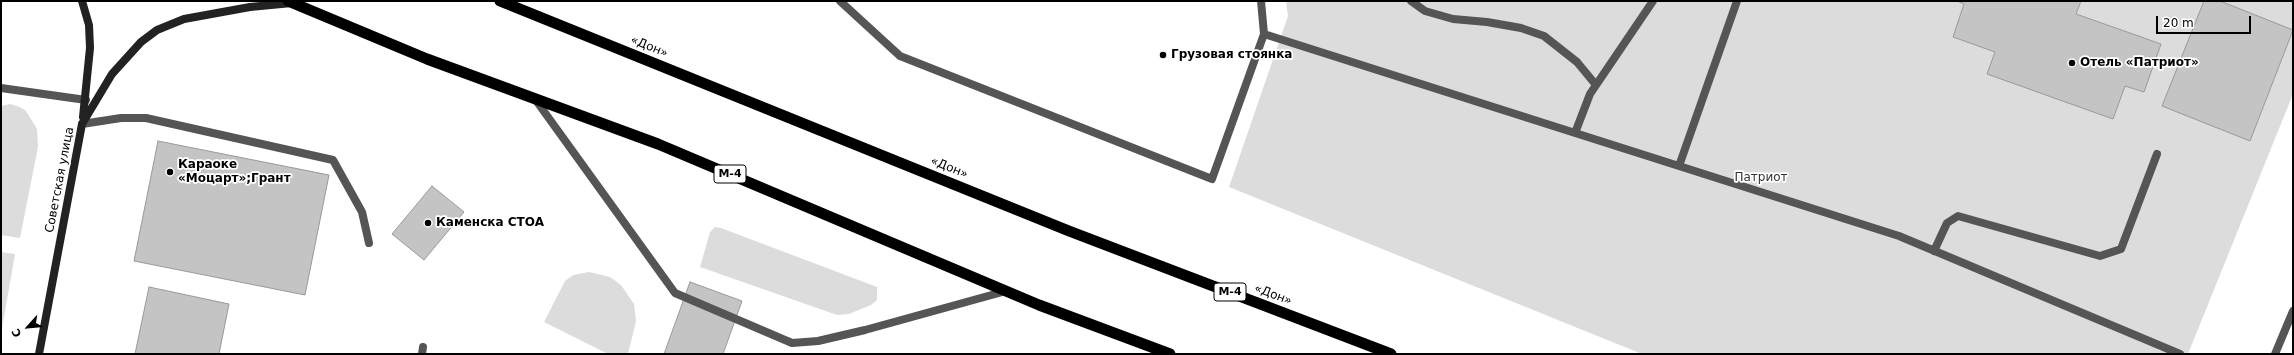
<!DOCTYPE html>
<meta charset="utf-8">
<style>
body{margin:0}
#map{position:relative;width:2294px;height:355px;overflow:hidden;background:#fff;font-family:"DejaVu Sans",sans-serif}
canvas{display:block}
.frame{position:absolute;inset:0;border:2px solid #000;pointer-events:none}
.north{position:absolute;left:8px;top:307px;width:40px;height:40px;-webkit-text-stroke:3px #fff;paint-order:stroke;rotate:243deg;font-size:11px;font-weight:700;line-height:16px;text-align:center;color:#000}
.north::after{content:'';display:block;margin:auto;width:14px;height:18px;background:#000;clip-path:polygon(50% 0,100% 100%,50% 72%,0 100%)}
.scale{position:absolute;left:2156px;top:16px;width:95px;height:18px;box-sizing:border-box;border:2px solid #000;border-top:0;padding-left:5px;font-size:12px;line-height:14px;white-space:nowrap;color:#000;-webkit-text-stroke:3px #fff;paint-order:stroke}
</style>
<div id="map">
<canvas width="2294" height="355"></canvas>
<div class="frame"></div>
<div class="north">С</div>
<div class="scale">20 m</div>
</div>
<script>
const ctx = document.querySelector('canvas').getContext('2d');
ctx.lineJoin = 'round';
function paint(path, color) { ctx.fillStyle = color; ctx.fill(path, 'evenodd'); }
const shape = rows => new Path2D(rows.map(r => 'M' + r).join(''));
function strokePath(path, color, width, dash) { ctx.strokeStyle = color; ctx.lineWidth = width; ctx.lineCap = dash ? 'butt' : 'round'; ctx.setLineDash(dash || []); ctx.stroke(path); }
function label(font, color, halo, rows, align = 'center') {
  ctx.font = font + ' "DejaVu Sans",sans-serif'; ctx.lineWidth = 3.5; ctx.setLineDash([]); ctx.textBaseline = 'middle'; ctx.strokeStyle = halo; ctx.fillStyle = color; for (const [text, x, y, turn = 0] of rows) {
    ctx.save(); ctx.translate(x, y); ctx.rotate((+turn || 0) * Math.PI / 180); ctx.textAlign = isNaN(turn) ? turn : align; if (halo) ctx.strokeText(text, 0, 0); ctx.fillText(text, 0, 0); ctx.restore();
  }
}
paint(shape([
 [1286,1,2293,1,2293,94,2188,354,1642,354,1229,187,1288,16],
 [10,104,20,107,26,111,37,129,38,147,20,238,1,235,1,106],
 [715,227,721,228,877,287,877,300,871,305,849,314,837,315,700,267,710,232],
 [1,252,15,254,1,334],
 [589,272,610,277,621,285,634,304,636,321,628,354,608,354,544,322,565,281,573,275]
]), '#dcdcdc');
const building = shape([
 [1957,1,2081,1,2076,14,2161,44,2144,92,2125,86,2113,119,1987,74,1995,52,1953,37,1964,4,1957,1],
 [2204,1,2220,1,2293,30,2250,141,2162,106,2204,1],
 [158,141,329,175,305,295,134,261,158,141],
 [432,186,464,212,424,260,392,234,432,186],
 [690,282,742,301,723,354,664,354,690,282],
 [149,287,229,304,219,354,135,354,149,287]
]);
paint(building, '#c4c4c4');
strokePath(building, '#999', 1);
strokePath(shape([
 [840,1,900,56,1212,179,1264,34,1261,1],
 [1411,1,1425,11,1453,19,1487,22,1521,28,1544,36,1577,62,1596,85],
 [1264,34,1899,236,2180,354],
 [1,88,86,100],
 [535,99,675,293,792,343,818,341,865,330,1006,291],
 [82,124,121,118,146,118,333,160,362,212,369,243],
 [1575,133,1590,94,1653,1],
 [1679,166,1737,1],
 [1934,251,1947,223,1958,216,2100,256,2121,249,2157,154],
 [422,354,423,347],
 [2275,354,2293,311]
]), '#555', 8);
strokePath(shape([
 [82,1,89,25,90,48,83,117],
 [39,354,82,124,112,74,141,42,157,30,184,19,250,7,292,3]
]), '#222', 8);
strokePath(shape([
 [288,1,427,59,658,144,1039,305,1170,354],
 [500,1,1069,231,1391,354]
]), '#000', 11);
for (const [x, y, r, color] of [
 [1163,55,4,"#000"],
 [2072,63,4,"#000"],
 [170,172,4,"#000"],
 [428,223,4,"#000"]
]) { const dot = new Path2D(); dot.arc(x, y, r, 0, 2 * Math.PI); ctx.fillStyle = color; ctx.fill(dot); strokePath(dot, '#fff', 1.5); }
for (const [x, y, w] of [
 [730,174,32],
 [1230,292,32]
]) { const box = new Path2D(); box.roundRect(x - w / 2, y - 9, w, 18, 3); ctx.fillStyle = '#fff'; ctx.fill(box); strokePath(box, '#000', 1); }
label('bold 11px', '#000', null, [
 ["М-4",730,174],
 ["М-4",1230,292]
]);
label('12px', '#000', '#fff', [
 ["«Дон»",649,47,22],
 ["«Дон»",949,168,22],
 ["Советская улица",60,180,-79],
 ["«Дон»",1273,295,21]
]);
label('bold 12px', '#000', '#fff', [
 ["Грузовая стоянка",1171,55],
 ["Отель «Патриот»",2080,63],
 ["Караоке",178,165],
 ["«Моцарт»;Грант",178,179],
 ["Каменска СТОА",436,223]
], 'left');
label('12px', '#333', '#fff', [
 ["Патриот",1761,178]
]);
</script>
